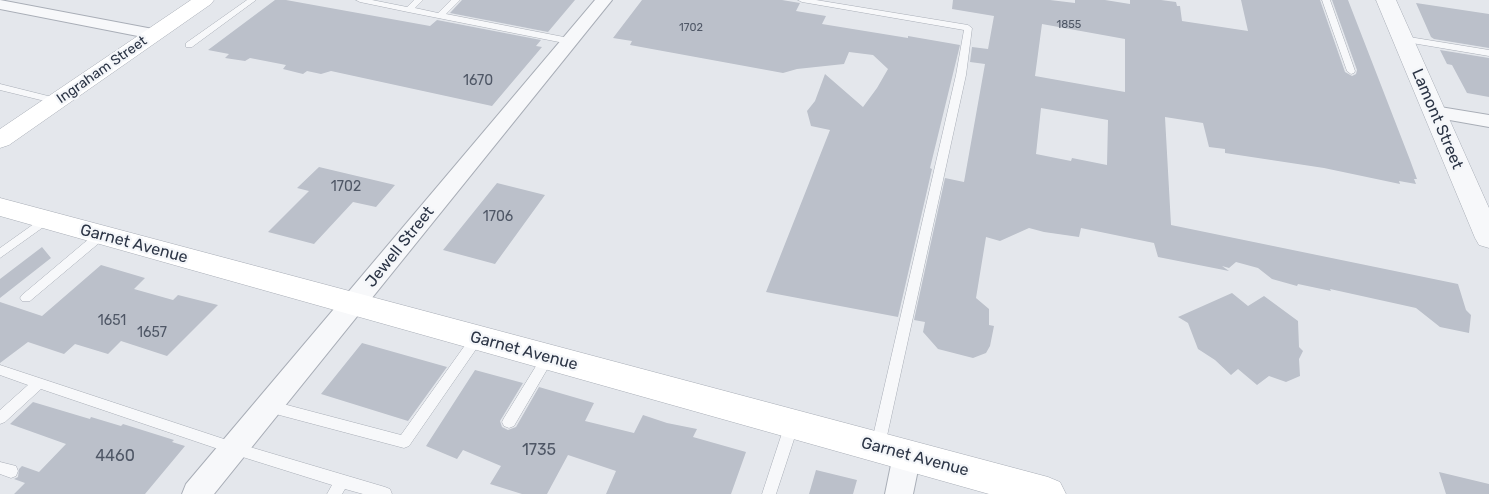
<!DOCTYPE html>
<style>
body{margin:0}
canvas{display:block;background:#e4e7ec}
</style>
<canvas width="1489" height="494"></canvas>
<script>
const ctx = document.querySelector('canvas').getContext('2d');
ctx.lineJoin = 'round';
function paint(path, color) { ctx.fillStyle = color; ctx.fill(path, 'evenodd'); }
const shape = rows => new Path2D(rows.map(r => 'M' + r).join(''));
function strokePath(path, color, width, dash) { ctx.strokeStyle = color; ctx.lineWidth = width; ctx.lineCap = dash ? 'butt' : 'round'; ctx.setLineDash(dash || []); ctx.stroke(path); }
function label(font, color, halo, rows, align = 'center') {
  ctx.font = font + ' Rubik,sans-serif'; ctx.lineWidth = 4.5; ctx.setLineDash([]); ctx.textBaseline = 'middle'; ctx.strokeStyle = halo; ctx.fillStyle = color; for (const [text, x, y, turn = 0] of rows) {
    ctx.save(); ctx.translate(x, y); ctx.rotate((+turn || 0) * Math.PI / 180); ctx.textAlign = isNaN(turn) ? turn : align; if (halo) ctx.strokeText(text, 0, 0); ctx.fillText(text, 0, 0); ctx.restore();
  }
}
paint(shape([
 [275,0,286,0,430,26,437,20,541,40,536,46,542,47,492,106,331,71,321,74,307,71,303,74,283,69,286,65,250,58,245,61,225,58,229,54,208,50],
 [462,0,575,0,548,32,450,13],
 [642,0,782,0,800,3,796,11,826,16,822,24,908,38,908,36,960,45,930,168,932,169,898,317,766,292,830,130,811,126,807,111,815,101,825,74,863,107,877,88,888,69,873,55,849,52,844,64,797,69,783,73,630,45,632,41,613,38],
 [953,0,1050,0,1075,3,1075,0,1105,0,1130,4,1130,0,1161,0,1176,2,1177,6,1180,6,1182,21,1248,31,1241,0,1320,0,1345,72,1352,76,1356,74,1357,70,1332,0,1348,0,1410,160,1417,179,1414,179,1416,184,1399,181,1400,184,1324,168,1225,153,1225,149,1209,147,1203,123,1165,117,1171,225,1458,284,1466,310,1471,315,1469,333,1440,327,1416,308,1330,289,1331,291,1298,284,1297,286,1272,279,1258,268,1236,262,1229,268,1222,266,1229,271,1158,257,1154,243,1081,228,1079,237,1044,232,1029,228,1000,241,986,237,976,298,989,309,989,325,994,326,990,346,986,353,973,358,938,349,923,332,925,322,914,320,945,178,964,182,985,64,970,62,972,47,988,49,994,16,952,9],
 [1042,24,1125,39,1125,92,1035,76],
 [1041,108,1108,120,1107,165,1072,158,1071,161,1036,154],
 [1416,3,1489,14,1489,48,1434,39,1431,37],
 [1440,50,1489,58,1489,97,1467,93,1452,65,1447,64],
 [319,167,395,185,376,207,353,202,314,244,268,232,309,191,297,188],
 [497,183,545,195,495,264,443,250],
 [42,247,51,258,0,298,0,279],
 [101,265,145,278,134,289,173,300,178,295,218,305,167,356,121,341,108,354,75,344,64,354,28,342,0,363,0,302,42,316],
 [1232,293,1248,306,1264,296,1298,321,1299,347,1303,351,1299,359,1300,376,1286,382,1269,376,1257,385,1238,369,1231,375,1215,360,1198,349,1188,323,1178,317],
 [362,343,447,367,408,421,321,394],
 [475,370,523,383,500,421,502,427,508,430,516,427,539,387,594,403,585,421,634,433,643,415,667,423,697,429,693,437,746,452,731,494,606,494,616,471,568,455,547,494,522,494,490,484,501,466,463,450,457,459,426,446],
 [33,402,90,419,91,417,121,426,123,424,174,440,172,442,185,446,145,494,14,494,25,483,14,479,18,477,19,469,22,466,39,472,66,444,10,424],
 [816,470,857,480,853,494,809,494],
 [1439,472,1489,484,1489,494,1446,494]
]), '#bbc0ca');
const service = shape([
 [247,0,256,0,192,47,186,47,186,43,247,0],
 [356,0,372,0,407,7,414,0,423,0,415,8,438,13,451,0,460,0,446,14,569,38,573,41,569,44,408,12,360,2,356,0],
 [798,0,816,0,968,25,972,28,966,75,885,445,883,449,878,451,873,449,871,445,956,75,964,30,802,2,798,0],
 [1322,0,1330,0,1355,71,1354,73,1351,74,1347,71,1322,0],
 [1403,36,1489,50,1489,56,1400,41,1400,37,1403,36],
 [0,84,60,99,62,101,57,104,0,90,0,84],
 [45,216,49,217,50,220,49,223,0,258,0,248,45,216],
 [101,231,107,235,105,238,30,301,22,301,20,298,22,295,97,232,101,231],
 [477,333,481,334,483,338,481,342,409,446,404,448,268,412,263,410,261,406,263,402,268,400,401,435,473,334,477,333],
 [548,352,552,353,554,357,552,361,514,426,509,428,504,426,502,422,504,418,544,353,548,352],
 [0,365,233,442,385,487,390,489,392,494,363,494,345,489,342,494,327,494,332,485,233,454,41,389,5,422,0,424,0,410,28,385,0,375,0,365],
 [792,418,797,420,799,424,776,494,762,494,785,424,787,420,792,418],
 [0,462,16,466,18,471,16,476,11,478,0,474,0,462]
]);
const minor = shape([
 [0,0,153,29,159,30,161,34,159,38,153,39,0,9,0,0],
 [595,0,612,0,214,494,182,494,186,484,595,0],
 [1434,106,1489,115,1489,127,1427,116,1425,112,1427,108,1434,106],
 [907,442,917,446,921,455,913,494,885,494,893,455,897,446,907,442]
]);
const tertiary = shape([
 [1376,0,1396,0,1489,208,1489,248,1479,245,1475,238,1376,0]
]);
const secondary = shape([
 [191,0,214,0,211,4,9,145,0,148,0,129,191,0],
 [0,198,1048,477,1060,482,1066,494,989,494,0,216,0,198]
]);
strokePath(service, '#a9aeb7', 1);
strokePath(minor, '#a9aeb7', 2);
strokePath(tertiary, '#a9aeb7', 1);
strokePath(secondary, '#a9aeb7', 1);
paint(service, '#f7f8fa');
paint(minor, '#f7f8fa');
paint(tertiary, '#f7f8fa');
paint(secondary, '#fff');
label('11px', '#4f5766', null, [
 ["1855",1069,25],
 ["1702",691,28]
]);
label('14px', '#2b3445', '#f4f6f9', [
 ["Ingraham Street",102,70,-35]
]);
label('14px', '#4f5766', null, [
 ["1670",478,81],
 ["1702",346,187],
 ["1706",498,217],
 ["1651",112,321],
 ["1657",152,333]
]);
label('16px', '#2b3445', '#f4f6f9', [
 ["Lamont Street",1437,119,67],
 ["Garnet Avenue",134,244,15],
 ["Jewell Street",400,247,-51],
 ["Garnet Avenue",524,351,15],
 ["Garnet Avenue",915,457,15]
]);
label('16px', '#4f5766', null, [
 ["1735",539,450],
 ["4460",115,456]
]);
</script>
